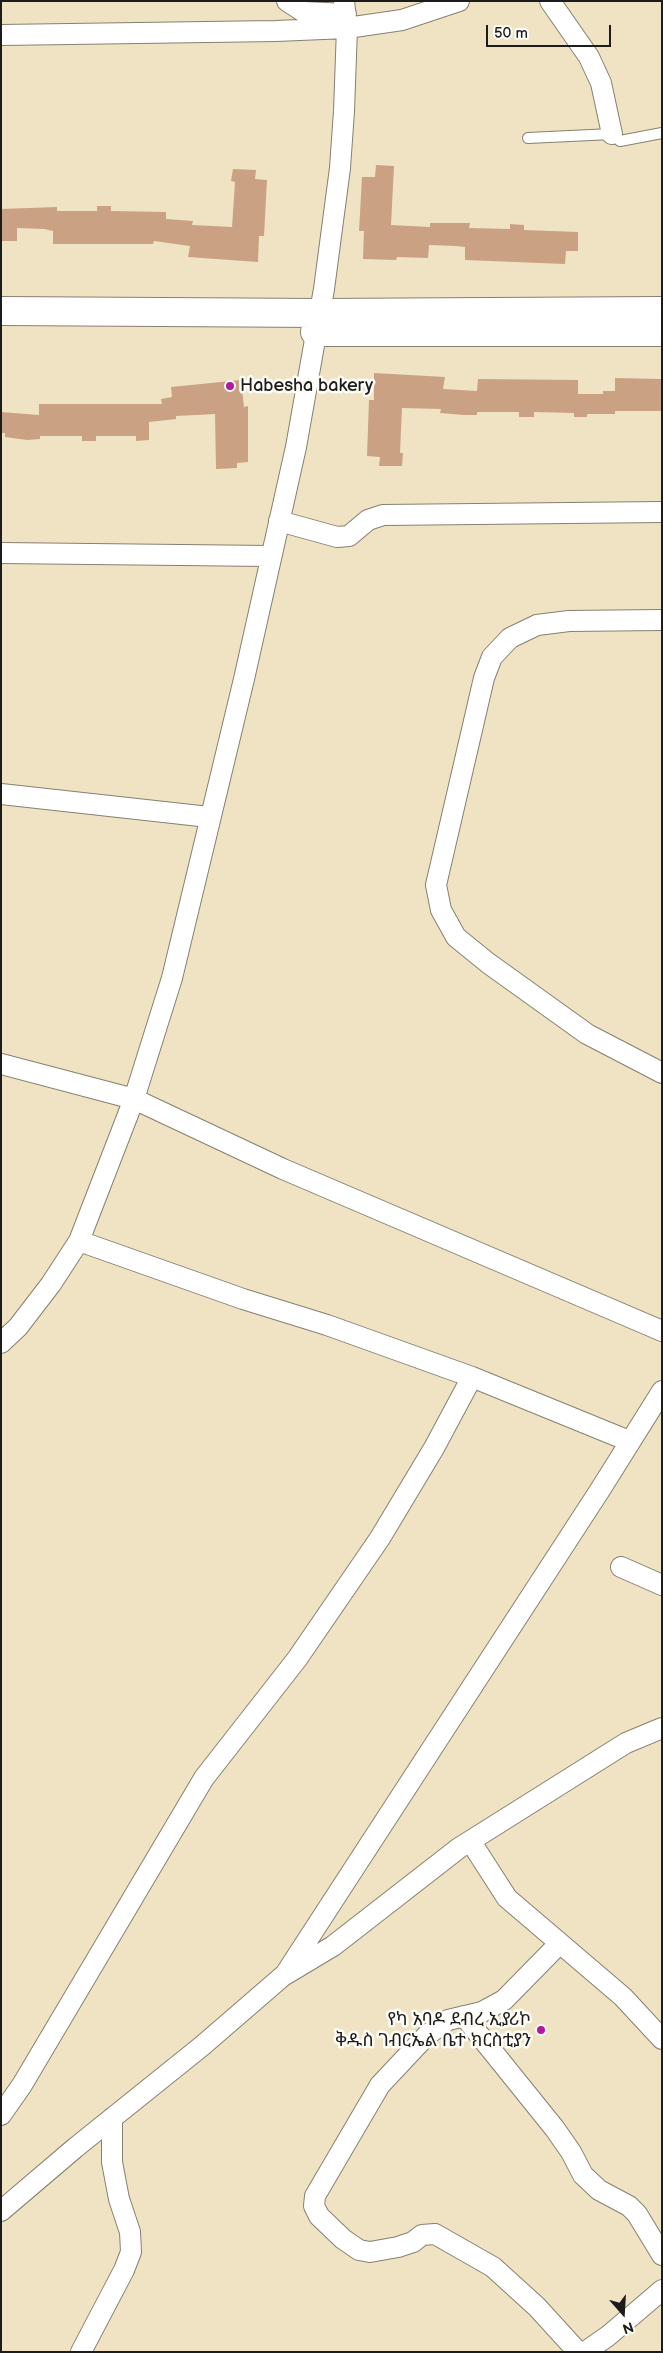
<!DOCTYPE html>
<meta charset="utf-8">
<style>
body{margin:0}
#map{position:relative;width:663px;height:2353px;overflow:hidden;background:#efe3c4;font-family:"Balsamiq Sans",sans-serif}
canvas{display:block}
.frame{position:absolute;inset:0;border:2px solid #1c1c1c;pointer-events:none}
.north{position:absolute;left:598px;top:2288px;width:50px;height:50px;-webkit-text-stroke:4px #fdfcf7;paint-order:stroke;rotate:161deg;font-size:14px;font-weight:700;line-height:20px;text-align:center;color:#1c1c1c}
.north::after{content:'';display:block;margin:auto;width:18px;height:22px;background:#1c1c1c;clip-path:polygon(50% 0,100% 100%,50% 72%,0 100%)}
.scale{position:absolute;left:486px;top:25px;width:125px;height:22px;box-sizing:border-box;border:2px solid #1c1c1c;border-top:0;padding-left:6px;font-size:15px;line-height:18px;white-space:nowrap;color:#1c1c1c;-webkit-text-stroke:4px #fdfcf7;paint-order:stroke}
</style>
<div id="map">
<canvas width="663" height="2353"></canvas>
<div class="frame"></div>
<div class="north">N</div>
<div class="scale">50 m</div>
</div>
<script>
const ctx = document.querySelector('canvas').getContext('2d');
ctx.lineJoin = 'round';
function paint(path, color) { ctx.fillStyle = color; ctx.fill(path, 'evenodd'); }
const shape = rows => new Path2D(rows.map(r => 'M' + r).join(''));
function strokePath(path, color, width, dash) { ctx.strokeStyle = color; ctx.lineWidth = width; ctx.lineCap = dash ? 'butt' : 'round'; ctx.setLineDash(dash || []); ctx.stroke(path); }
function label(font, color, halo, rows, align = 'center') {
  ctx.font = font + ' "Balsamiq Sans","Noto Sans Ethiopic",sans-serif'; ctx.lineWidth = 5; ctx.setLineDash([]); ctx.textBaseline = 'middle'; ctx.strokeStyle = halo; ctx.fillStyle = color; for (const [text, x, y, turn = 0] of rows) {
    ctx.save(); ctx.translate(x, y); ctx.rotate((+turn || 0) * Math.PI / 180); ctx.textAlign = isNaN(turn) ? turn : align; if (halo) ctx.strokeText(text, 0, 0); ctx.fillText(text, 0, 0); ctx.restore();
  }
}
paint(shape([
 [376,165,394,166,391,225,430,227,430,223,470,223,469,228,510,229,510,224,524,225,524,230,578,232,578,251,566,251,565,264,465,260,465,247,456,246,429,245,428,258,397,257,396,260,363,259,364,231,359,231,362,177,375,177],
 [233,169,256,170,255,179,267,180,264,236,259,236,258,262,188,257,190,246,154,241,153,244,53,244,53,231,44,229,17,228,17,241,1,241,1,209,57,207,57,211,97,211,97,206,111,206,111,211,166,212,166,219,193,221,192,225,232,227,235,182,231,181],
 [374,373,445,377,443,389,477,391,478,379,578,380,578,394,603,394,603,391,615,391,615,378,662,379,662,411,615,411,615,414,587,414,587,417,574,417,574,413,534,412,534,417,519,417,519,412,477,412,477,415,464,415,440,413,441,409,402,408,400,453,403,453,402,466,379,466,380,457,367,456,369,400,374,400],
 [241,380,244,407,248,406,248,462,237,463,237,468,216,469,215,414,176,416,176,419,149,422,149,440,136,441,136,436,96,436,96,441,82,441,82,436,40,436,40,439,27,440,5,437,5,433,1,433,1,412,39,415,39,404,162,404,161,399,172,397,171,387]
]), '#cba183');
const lane = shape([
 [528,138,612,134,620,141,662,133]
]);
const street = shape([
 [287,1,304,12,346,14],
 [550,1,589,57,601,83,612,134],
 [1,35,276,31,347,28,402,20,459,1],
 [279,521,337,537,349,536,368,520,383,515,662,512],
 [1,553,270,556],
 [662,620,569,621,537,625,510,638,492,657,484,678,436,885,441,910,456,937,488,963,587,1034,662,1073],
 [1,794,209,817],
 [1,1064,134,1099,283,1169,662,1331],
 [79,1241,243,1299,327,1325,472,1377,629,1441],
 [1,1343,18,1327,51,1284,79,1241,134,1099,172,978,244,679,296,447,324,289,340,168,344,111,347,28,344,1],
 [621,1567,662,1585],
 [471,1842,507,1898,623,1997,662,2039],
 [559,1944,504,2000,482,2012,448,2020,427,2035,380,2085,315,2196,314,2206,319,2216,343,2239,359,2250,370,2252,398,2247,413,2242,422,2235,435,2234,493,2267,537,2307,578,2352],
 [286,1973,600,1490,662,1391],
 [464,2016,555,2129,571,2152,583,2175,599,2190,629,2206,637,2214,662,2255],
 [1,2115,22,2085,204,1778,297,1659,380,1538,434,1448,472,1377],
 [1,2211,75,2148,202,2046,283,1976,333,1946,459,1848,626,1743,662,1728],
 [81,2352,124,2270,131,2252,130,2232,119,2199,112,2162,112,2118],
 [585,2352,608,2336,662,2290]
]);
const secondary = shape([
 [1,311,320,313,662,311],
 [315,332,662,332]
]);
strokePath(lane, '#868070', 12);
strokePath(street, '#868070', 22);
strokePath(secondary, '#868070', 30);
strokePath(lane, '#fff', 10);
strokePath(street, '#fff', 20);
strokePath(secondary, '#fff', 28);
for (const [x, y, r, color] of [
 [230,386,5,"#b5179e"],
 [541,2030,5,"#b5179e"]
]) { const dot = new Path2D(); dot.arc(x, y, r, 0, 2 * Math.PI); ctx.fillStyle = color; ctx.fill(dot); strokePath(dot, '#fdfcf7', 2); }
label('18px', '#1c1c1c', '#fdfcf7', [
 ["Habesha bakery",240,386],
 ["የካ አባዶ ደብረ ኢያሪኮ",531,2020,"right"],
 ["ቅዱስ ገብርኤል ቤተ ክርስቲያን",531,2041,"right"]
], 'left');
</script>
